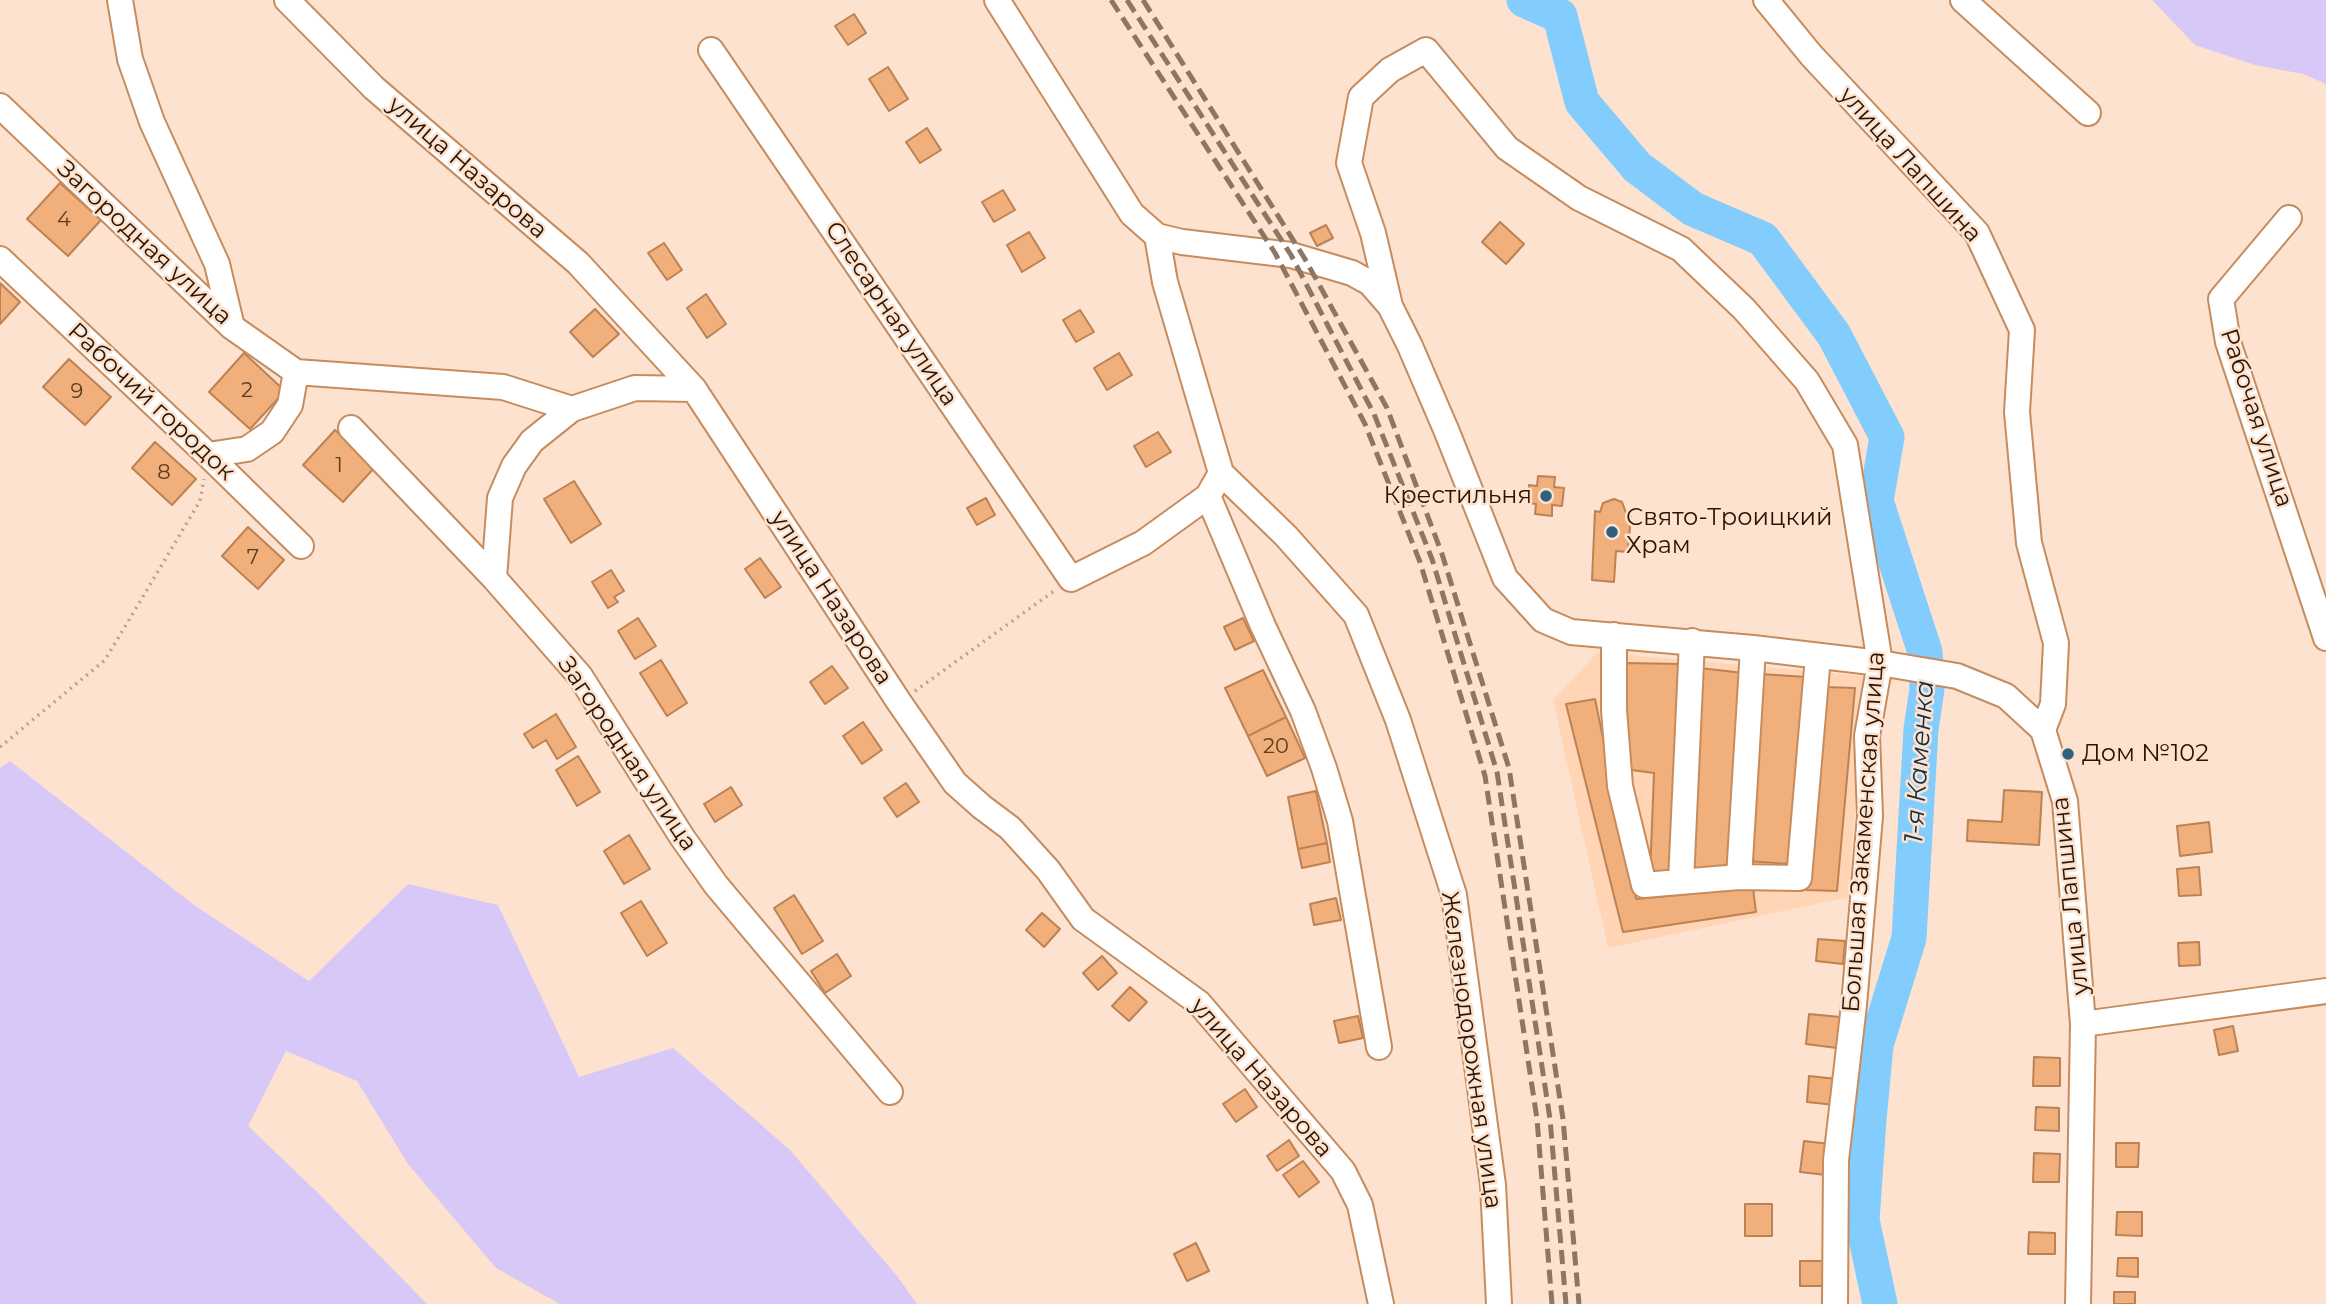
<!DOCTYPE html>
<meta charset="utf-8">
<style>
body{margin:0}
canvas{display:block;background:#fce2cf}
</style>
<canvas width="2326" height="1304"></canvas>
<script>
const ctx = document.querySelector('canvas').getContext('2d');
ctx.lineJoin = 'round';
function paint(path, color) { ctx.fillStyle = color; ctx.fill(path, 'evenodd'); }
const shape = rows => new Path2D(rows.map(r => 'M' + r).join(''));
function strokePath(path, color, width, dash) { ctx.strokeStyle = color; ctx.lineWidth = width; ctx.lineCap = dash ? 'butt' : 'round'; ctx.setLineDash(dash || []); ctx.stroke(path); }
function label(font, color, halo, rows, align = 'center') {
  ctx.font = font + ' Montserrat,sans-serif'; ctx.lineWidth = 5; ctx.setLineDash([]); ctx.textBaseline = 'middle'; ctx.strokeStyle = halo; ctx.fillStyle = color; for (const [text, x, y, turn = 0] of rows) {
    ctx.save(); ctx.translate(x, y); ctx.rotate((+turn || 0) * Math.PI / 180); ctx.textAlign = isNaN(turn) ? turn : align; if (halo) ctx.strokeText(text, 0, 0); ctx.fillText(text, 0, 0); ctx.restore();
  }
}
paint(shape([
 [1598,652,1863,676,1849,897,1608,948,1553,700]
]), '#ffd5b5');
paint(shape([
 [2152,0,2326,0,2326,84,2303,74,2255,65,2195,45],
 [10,761,194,905,309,981,408,884,498,905,579,1077,673,1048,790,1150,897,1276,917,1304,560,1304,496,1268,408,1164,357,1081,286,1051,248,1126,319,1194,427,1304,0,1304,0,768]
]), '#d7c8f8');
strokePath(shape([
 [1524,0,1560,16,1582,102,1637,167,1693,209,1763,239,1834,335,1887,437,1876,501,1925,652,1927,689,1921,729,1909,938,1876,1045,1869,1120,1862,1220,1880,1304]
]), '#83cdfe', 35);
const building = shape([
 [854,14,866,33,848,45,835,26,854,14],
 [888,67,908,99,889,111,869,79,888,67],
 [927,128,941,150,920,163,906,142,927,128],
 [60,183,101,220,68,256,27,219,60,183],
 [1003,190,1015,210,994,222,982,202,1003,190],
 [1500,222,1524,244,1506,264,1482,242,1500,222],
 [1326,225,1333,238,1317,246,1310,233,1326,225],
 [1029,232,1045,258,1022,272,1007,245,1029,232],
 [664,243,682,270,667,280,648,253,664,243],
 [0,283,20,302,0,324,0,283],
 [706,294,726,324,707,338,687,308,706,294],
 [595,309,619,334,593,357,570,332,595,309],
 [1080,310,1094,332,1076,342,1063,320,1080,310],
 [244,353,285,391,250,429,209,392,244,353],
 [1119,353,1132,375,1107,390,1094,368,1119,353],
 [69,359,111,397,85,425,43,387,69,359],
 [335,430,375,467,343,502,303,465,335,430],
 [1158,432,1171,452,1146,467,1134,446,1158,432],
 [155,442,196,479,172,505,132,468,155,442],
 [1538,476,1555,477,1554,487,1564,488,1562,506,1552,505,1552,516,1535,514,1536,504,1528,503,1529,485,1537,486,1538,476],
 [574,481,601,524,571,543,544,499,574,481],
 [986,498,995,515,977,525,967,508,986,498],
 [1614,499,1622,502,1626,513,1631,513,1628,552,1616,551,1614,582,1592,580,1595,511,1600,512,1603,503,1614,499],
 [248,527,284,560,258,589,222,556,248,527],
 [760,558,781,587,765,598,745,569,760,558],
 [611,570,624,591,614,597,618,602,608,608,592,582,611,570],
 [638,618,656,646,635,659,618,631,638,618],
 [1243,618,1254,641,1235,650,1224,627,1243,618],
 [661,660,687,703,667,716,640,673,661,660],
 [1625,663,1681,664,1673,869,1650,875,1654,773,1624,769,1625,663],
 [832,666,848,688,825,704,810,682,832,666],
 [1699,668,1744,673,1730,869,1690,868,1699,668],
 [1263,670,1286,717,1248,736,1225,688,1263,670],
 [1761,674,1806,677,1790,864,1747,861,1761,674],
 [1826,687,1855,688,1837,891,1806,890,1826,687],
 [1595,699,1636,899,1753,888,1756,912,1623,932,1566,704,1595,699],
 [556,714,576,747,557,759,546,740,533,748,524,734,556,714],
 [1286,717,1305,758,1267,776,1248,736,1286,717],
 [863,722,882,750,862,764,843,736,863,722],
 [578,756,600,792,577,806,556,770,578,756],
 [906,783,919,802,897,817,884,798,906,783],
 [731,787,742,805,715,822,704,804,731,787],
 [2004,790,2042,792,2039,845,1967,841,1968,820,2002,822,2004,790],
 [1316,791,1327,843,1298,849,1288,797,1316,791],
 [2209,822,2212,852,2180,856,2177,826,2209,822],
 [629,835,650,869,624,884,604,851,629,835],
 [1327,843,1330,862,1302,868,1298,849,1327,843],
 [2199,867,2201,895,2179,896,2177,869,2199,867],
 [794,895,823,941,802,954,774,908,794,895],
 [1336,898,1341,920,1314,925,1310,904,1336,898],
 [641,901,667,943,647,956,621,913,641,901],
 [1042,913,1060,929,1044,947,1026,930,1042,913],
 [1818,939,1845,941,1843,964,1816,961,1818,939],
 [2199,942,2200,965,2179,966,2178,943,2199,942],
 [837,954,851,976,825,993,811,971,837,954],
 [1102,956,1117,973,1098,990,1083,973,1102,956],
 [1130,987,1147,1002,1129,1021,1112,1006,1130,987],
 [1809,1014,1840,1017,1837,1048,1806,1044,1809,1014],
 [1358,1016,1363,1038,1339,1043,1334,1021,1358,1016],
 [2233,1026,2238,1051,2219,1055,2214,1030,2233,1026],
 [2034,1057,2060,1058,2060,1086,2033,1086,2034,1057],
 [1809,1076,1837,1079,1835,1105,1807,1102,1809,1076],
 [1245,1089,1257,1107,1236,1122,1223,1104,1245,1089],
 [2036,1107,2059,1108,2059,1131,2035,1130,2036,1107],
 [1289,1140,1299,1156,1277,1171,1267,1156,1289,1140],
 [1804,1141,1830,1144,1826,1175,1800,1172,1804,1141],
 [2116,1143,2139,1143,2138,1167,2116,1167,2116,1143],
 [2034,1153,2060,1154,2059,1182,2033,1182,2034,1153],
 [1303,1161,1319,1182,1299,1197,1283,1175,1303,1161],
 [1745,1204,1772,1204,1772,1236,1745,1236,1745,1204],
 [2117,1212,2142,1212,2142,1236,2116,1235,2117,1212],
 [2029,1232,2055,1233,2055,1254,2028,1254,2029,1232],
 [1196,1243,1209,1271,1187,1281,1174,1254,1196,1243],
 [2118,1258,2138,1258,2138,1277,2117,1276,2118,1258],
 [1800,1261,1824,1261,1824,1286,1800,1286,1800,1261],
 [2114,1292,2135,1292,2135,1304,2114,1304,2114,1292]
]);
paint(building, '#f0af7b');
strokePath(building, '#bd8253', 2);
const minor = shape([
 [120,0,130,59,152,122,217,264,232,327],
 [287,0,374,88,578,263,694,389,899,702,955,783,982,807,1010,828,1048,870,1083,919,1199,1003,1343,1171,1360,1205,1381,1304],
 [997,0,1132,214,1157,236,1165,282,1221,473,1286,536,1356,615,1398,720,1454,895,1493,1185,1499,1304],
 [1766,0,1811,55,1977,233,2022,330,2017,412,2029,543,2056,643,2053,704,2043,730,2065,801,2083,1024,2078,1304],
 [1963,0,2088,113],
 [711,50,1071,579,1143,543,1208,496,1221,473],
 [0,106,232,327,296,372],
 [2289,218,2221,299,2228,342,2326,638],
 [1157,236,1182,242,1291,255,1352,273,1370,283,1390,306,1410,346,1447,432,1505,578,1543,620,1571,632,1753,648,1880,663,1957,676,2006,696,2043,730],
 [0,259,208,455,301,546],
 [1390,306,1373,233,1349,163,1361,97,1390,70,1426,50,1507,148,1579,198,1681,249,1744,309,1807,381,1845,445,1880,663,1867,736,1870,816,1854,1005,1836,1160,1835,1304],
 [351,428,494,578,580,676,682,837,716,885,890,1092],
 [208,455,247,449,272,432,290,405,296,372,503,387,572,409,635,388,694,389],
 [1208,496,1263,626,1303,711,1324,768,1340,821,1379,1047],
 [494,578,500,498,514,466,532,441,572,409],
 [1614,635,1614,710,1620,786,1644,885,1739,877,1799,878,1818,656],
 [1739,877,1753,648],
 [1681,882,1692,641],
 [2083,1024,2326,991]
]);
strokePath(minor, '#c78c5d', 28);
strokePath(shape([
 [915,691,1054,591],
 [0,747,105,660,200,501,204,479]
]), '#baa18e', 3.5, [2, 5]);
strokePath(minor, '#fff', 24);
strokePath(shape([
 [1111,0,1275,253,1365,424,1420,562,1485,776,1537,1119,1552,1304],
 [1127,0,1291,255,1374,414,1432,559,1497,772,1550,1119,1566,1304],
 [1143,0,1305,259,1387,408,1442,554,1509,768,1563,1119,1579,1304]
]), '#8e7663', 5, [14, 7]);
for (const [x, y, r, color] of [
 [1546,496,7,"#30607e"],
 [1612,532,7,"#30607e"],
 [2068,754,7,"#30607e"]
]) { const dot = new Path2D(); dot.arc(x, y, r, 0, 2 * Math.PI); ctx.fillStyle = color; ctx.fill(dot); strokePath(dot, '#fce2cf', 2.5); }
label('21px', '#5c3c20', null, [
 ["4",64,220],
 ["2",247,391],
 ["9",77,392],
 ["1",339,466],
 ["8",164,473],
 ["7",253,558],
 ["20",1276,747]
]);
label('24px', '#2b1502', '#fce2cf', [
 ["улица Лапшина",1910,165,48],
 ["улица Назарова",467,168,41],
 ["Загородная улица",144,243,43],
 ["Слесарная улица",891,314,56],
 ["Рабочий городок",151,402,43],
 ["Рабочая улица",2256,418,72],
 ["улица Назарова",831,598,57],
 ["Загородная улица",627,754,56],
 ["Большая Закаменская улица",1864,832,-86],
 ["улица Лапшина",2071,896,-96],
 ["Железнодорожная улица",1471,1050,82],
 ["улица Назарова",1261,1078,49]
]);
label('24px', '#2b1502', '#fce2cf', [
 ["Крестильня",1532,496,"right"],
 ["Свято-Троицкий",1626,518],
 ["Храм",1626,546],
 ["Дом №102",2082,754]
], 'left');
label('italic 26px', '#0f3044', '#fce2cf', [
 ["1-я Каменка",1920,762,-86]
]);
</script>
